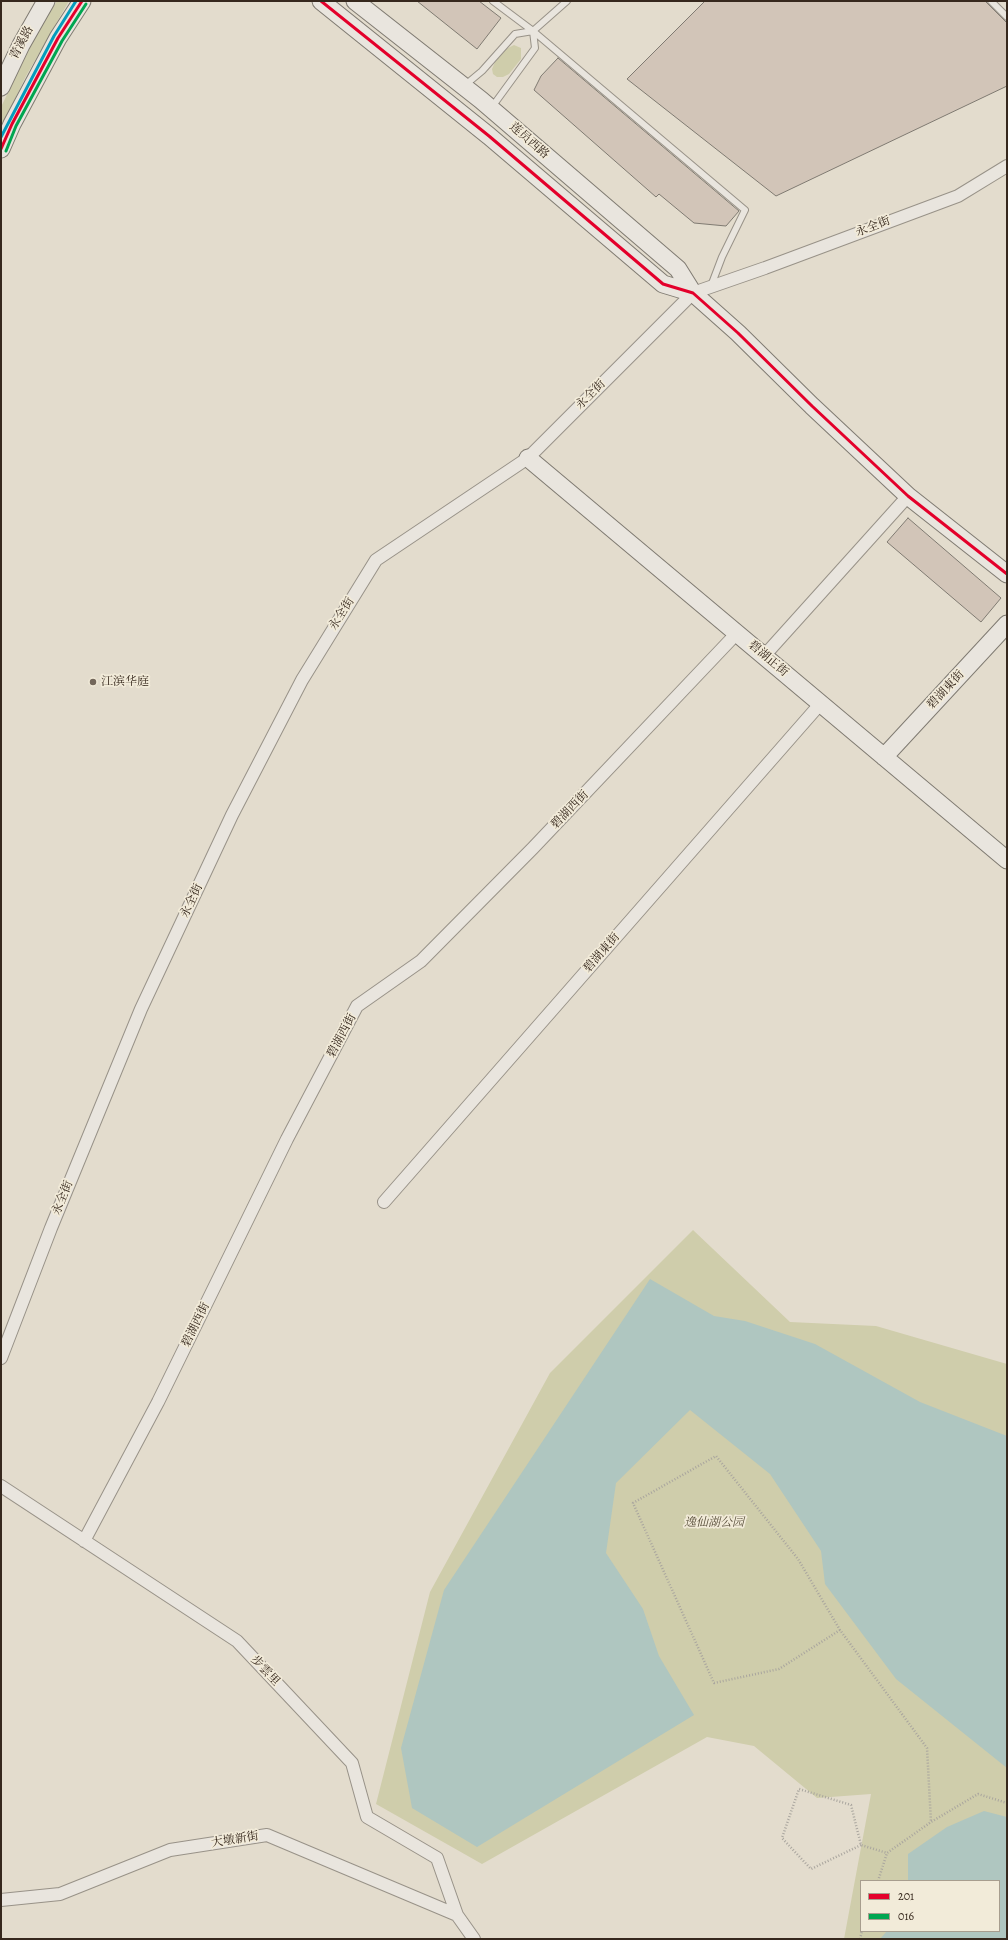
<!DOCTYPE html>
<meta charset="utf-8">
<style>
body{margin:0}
#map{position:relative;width:1008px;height:1940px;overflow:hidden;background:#e3dccd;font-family:Alegreya,serif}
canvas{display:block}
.frame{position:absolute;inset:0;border:2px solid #36281d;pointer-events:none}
.legend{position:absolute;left:860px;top:1880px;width:140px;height:52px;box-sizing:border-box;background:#f2ebd9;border:1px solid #a79d8e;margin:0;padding:5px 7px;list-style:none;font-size:12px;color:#36281d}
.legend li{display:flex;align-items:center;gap:8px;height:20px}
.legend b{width:20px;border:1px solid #a79d8e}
</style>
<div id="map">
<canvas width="1008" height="1940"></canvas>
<div class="frame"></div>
<ul class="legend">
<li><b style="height:5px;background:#e4002b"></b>201</li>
<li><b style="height:5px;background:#00a651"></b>016</li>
</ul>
</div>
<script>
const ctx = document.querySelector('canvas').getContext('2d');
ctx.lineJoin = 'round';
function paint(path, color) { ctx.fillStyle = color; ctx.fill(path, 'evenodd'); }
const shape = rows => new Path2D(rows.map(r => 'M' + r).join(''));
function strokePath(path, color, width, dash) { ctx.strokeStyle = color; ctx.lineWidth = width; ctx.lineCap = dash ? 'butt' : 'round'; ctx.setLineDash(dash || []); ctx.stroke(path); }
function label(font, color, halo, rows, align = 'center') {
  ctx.font = font + ' Alegreya,"Noto Serif SC",serif'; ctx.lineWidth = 3.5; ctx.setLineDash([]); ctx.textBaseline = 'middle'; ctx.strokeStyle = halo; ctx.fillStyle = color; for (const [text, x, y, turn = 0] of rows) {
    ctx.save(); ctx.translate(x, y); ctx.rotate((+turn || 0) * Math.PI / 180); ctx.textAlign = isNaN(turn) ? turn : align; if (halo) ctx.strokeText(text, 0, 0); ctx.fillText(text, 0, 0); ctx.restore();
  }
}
paint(shape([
 [57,1,69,1,26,76,1,128,1,107,40,27],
 [514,45,521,48,521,59,509,74,503,77,497,77,493,74,492,69,495,62,506,49],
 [693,1230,790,1322,876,1326,1007,1364,1007,1939,844,1939,871,1794,817,1798,754,1746,707,1737,482,1864,376,1804,430,1592,550,1373],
 [861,1881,999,1881,999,1931,861,1931]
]), '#cfcdab');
paint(shape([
 [650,1279,714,1316,745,1321,815,1344,920,1402,1007,1436,1007,1768,896,1679,825,1584,821,1551,770,1474,690,1410,616,1483,606,1553,643,1609,659,1656,694,1715,477,1847,412,1808,401,1748,444,1590],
 [984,1811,1007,1817,1007,1939,880,1939,887,1931,999,1931,999,1881,908,1881,908,1854,947,1827]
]), '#afc6c0');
const building = shape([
 [417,1,479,1,501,18,477,49,417,1],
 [705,1,985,1,1007,23,1007,86,776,196,627,79,705,1],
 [558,58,739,211,726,226,694,223,659,194,656,197,534,90,541,76,558,58],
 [908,518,1001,598,981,622,887,542,908,518]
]);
paint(building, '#d2c5b8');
strokePath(building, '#7f7a71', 1);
const lane = shape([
 [493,1,533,31,745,210,722,257,711,286],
 [991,1,1007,17],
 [464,86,482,71,515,34,533,31,567,1],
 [492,107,535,48,533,31]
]);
const street = shape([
 [764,656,908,496],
 [384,1202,821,703],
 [1,1358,51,1228,141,1009,232,815,302,680,376,560,528,458,693,293,765,268,958,196,1007,166],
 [1,1486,237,1641,352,1763,367,1817,437,1858,457,1915],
 [84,1541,158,1402,287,1139,357,1006,421,961,533,848,737,633],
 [1,1900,60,1894,170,1850,267,1835,457,1915,474,1939]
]);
const secondary = shape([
 [321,1,489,136,663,284,693,293],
 [355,1,481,100,678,269,693,293,738,333,812,406,908,496,1007,574],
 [1,87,21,45,46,1],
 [1,149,12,124,58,38,82,1],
 [528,458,1007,860],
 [884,757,1007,624]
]);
strokePath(lane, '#989288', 8);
strokePath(street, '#989288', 14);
strokePath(secondary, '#7f7a71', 19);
strokePath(shape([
 [840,1630,779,1669,714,1683,633,1503,716,1456,798,1559,840,1630,927,1748,931,1822,978,1794,1007,1803],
 [861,1845,811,1869,782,1838,799,1789,851,1805,861,1845,887,1853,931,1822],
 [878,1881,887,1853],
 [860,1939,862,1931]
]), '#a9a59e', 2.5, [1, 2]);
strokePath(lane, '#e9e5de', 6);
strokePath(street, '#e9e5de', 12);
strokePath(secondary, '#e9e5de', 17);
strokePath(shape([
 [321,1,489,136,663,284,693,293,738,333,812,406,908,496,1007,574],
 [1,149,12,124,58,38,82,1]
]), '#e4002b', 3);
strokePath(shape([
 [6,151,16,126,62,41,86,4]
]), '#00a651', 3);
strokePath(shape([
 [1,137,54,36,76,1]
]), '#059cbc', 3);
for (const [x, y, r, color] of [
 [93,682,4,"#73675b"]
]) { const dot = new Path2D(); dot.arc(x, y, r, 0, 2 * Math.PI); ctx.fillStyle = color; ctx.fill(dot); strokePath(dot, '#f2ebd9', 1.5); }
label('12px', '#36281d', '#f2ebd9', [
 ["青溪路",22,43,-62],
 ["莲员西路",529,141,41],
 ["永全街",873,227,-21],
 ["永全街",591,395,-45],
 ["永全街",342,614,-58],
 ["碧湖正街",768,659,40],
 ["碧湖東街",946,690,-47],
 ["碧湖西街",570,810,-46],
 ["永全街",192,901,-65],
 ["碧湖東街",602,953,-49],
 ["碧湖西街",342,1036,-62],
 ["永全街",63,1198,-68],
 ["碧湖西街",196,1325,-64],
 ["步雲里",265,1671,47],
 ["大墩新街",235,1840,-9]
]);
label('12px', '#36281d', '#f2ebd9', [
 ["江滨华庭",101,682]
], 'left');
label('italic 12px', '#584e3a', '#f2ebd9', [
 ["逸仙湖公园",714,1523]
]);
</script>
